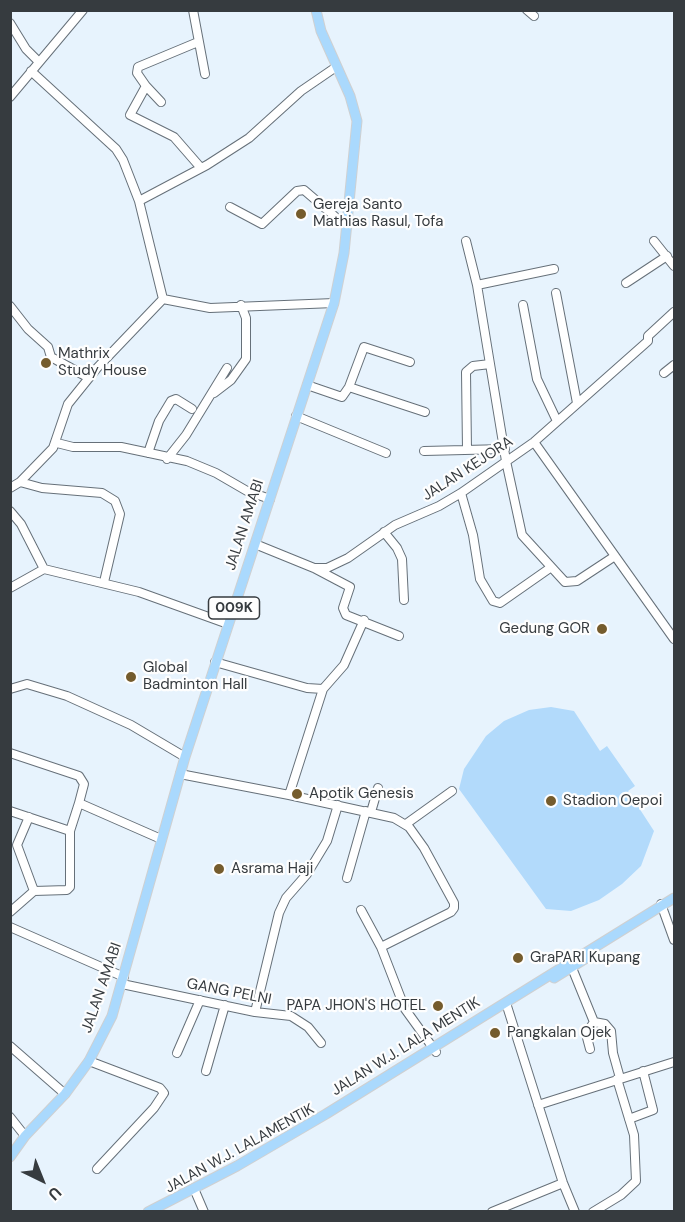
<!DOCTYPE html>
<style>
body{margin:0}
#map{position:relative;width:685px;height:1222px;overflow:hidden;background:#e7f3fd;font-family:"DM Sans",sans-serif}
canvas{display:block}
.frame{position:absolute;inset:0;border:12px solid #363b3f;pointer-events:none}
.north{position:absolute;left:12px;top:1150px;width:60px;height:60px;-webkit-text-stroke:4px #fefefe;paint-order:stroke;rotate:137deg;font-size:16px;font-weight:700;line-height:24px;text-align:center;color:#363b3f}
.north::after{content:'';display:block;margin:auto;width:21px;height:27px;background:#363b3f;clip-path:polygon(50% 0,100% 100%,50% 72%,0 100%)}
</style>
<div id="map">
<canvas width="685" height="1222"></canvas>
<div class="frame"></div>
<div class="north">U</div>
</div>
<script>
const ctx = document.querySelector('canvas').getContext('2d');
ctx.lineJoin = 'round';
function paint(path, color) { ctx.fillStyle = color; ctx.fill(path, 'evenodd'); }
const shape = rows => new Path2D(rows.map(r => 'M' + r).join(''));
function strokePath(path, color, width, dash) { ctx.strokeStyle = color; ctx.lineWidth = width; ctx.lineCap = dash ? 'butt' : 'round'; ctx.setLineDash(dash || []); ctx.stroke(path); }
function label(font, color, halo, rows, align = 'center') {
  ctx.font = font + ' "DM Sans",sans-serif'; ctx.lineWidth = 4.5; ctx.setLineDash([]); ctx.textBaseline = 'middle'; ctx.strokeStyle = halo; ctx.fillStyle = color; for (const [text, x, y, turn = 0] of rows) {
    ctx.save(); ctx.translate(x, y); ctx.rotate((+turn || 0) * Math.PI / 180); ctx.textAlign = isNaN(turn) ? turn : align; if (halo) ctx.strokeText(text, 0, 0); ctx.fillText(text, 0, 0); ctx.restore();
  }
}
paint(shape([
 [551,707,574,711,600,751,607,746,635,786,628,791,654,831,641,866,622,884,599,900,571,911,546,909,459,789,464,769,486,736,504,721,529,710]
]), '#b2dafb');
const minor = shape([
 [193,10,205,74],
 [527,10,534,16],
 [10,23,26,49,39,62],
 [198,42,138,67,137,73,146,86,130,115,174,137,201,168],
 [31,71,116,149,123,160,139,201,163,299],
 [146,86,161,102],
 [10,97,83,10],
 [139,201,207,165,249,138,301,91,336,67],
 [230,207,262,224,297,191,304,190,346,226],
 [466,241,477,285,506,461,522,535,565,582,577,581,615,556],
 [654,241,674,266],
 [626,283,667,256],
 [477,285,554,269],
 [556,293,577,403],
 [523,305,537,379,557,421],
 [10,306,28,329,48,347,51,357,89,378],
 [664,373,674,365],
 [307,385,342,397,349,387,425,412],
 [349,387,364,347,410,362],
 [214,393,231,380,246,359,246,318,241,305],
 [296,416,386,453],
 [534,442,674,639],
 [57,443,73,447,121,447,187,461,216,473,247,491,270,499],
 [467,450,466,372,473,366,490,364],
 [424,451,505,449],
 [148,453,159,421,171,401,176,399,192,409],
 [167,459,186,435,227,368],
 [20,482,42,488,102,493,115,501,120,514,104,582],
 [10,488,20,482,53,448,68,404,97,368,163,299,210,308,334,303],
 [461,493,473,535,480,579,493,601,500,603,550,568],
 [10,511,21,524,44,569,10,588],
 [384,532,397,548,402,559,404,600],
 [255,544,314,568,327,568,348,558,395,525,439,506,461,493,534,442,648,341,648,336,674,312],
 [314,568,350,587,343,608,346,615,399,636],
 [44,569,139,592,228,624],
 [364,620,344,665,323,689,289,795,394,818,409,827,424,848,454,903,454,908,451,912,381,947],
 [215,662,307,688,323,689],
 [10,689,27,684,67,696,131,725,185,757],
 [10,753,79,776,84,784,79,803,161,839],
 [180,774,289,795],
 [10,811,70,831],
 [371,812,378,788],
 [29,817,17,845,34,891],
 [406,824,452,791],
 [347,878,366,811],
 [661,904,674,940],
 [361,910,381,947,405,1009,436,1052],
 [10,912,34,891,67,890,70,887,70,831,79,803],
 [10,927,124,977],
 [570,963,594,1022,586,1034,590,1049],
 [122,984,255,1012,291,1016,308,1027,321,1043],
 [506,1003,563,1183,575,1212],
 [255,1012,279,913,286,898,307,874,327,841,338,805],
 [594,1022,605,1024,611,1031,613,1053,620,1078],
 [10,1046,65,1094],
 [177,1053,200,1000],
 [89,1061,160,1088,164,1093,154,1108,97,1169],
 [206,1071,225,1005],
 [538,1105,674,1062],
 [10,1117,25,1136],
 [629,1119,653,1110,643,1071],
 [195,1191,204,1212],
 [492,1212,563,1183],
 [593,1212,621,1195,636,1181,634,1135,617,1079]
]);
const major = shape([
 [554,978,588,957],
 [10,1157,25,1136,65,1094,89,1061,112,1016,185,757,334,303,344,253,357,121,350,96,321,31,316,10],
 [148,1212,237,1166,326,1114,674,898]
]);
strokePath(minor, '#667079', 10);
strokePath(major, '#cfd0d1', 11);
strokePath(minor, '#fff', 8);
strokePath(major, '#aad9fd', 9);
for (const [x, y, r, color] of [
 [301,214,6,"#755c2d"],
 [46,363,6,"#755c2d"],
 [602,629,6,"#755c2d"],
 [131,677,6,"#755c2d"],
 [297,794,6,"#755c2d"],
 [551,801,6,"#755c2d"],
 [219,869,6,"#755c2d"],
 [518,958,6,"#755c2d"],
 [438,1006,6,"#755c2d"],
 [495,1033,6,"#755c2d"]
]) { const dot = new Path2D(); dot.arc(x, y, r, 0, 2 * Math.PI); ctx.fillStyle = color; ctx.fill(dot); strokePath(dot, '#fefefe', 2); }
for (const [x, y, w] of [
 [234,608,51]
]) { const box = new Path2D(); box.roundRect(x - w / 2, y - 11, w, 22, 4.5); ctx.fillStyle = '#fefefe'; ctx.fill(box); strokePath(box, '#363b3f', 1.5); }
label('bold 14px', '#363b3f', null, [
 ["009K",234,608]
]);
label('15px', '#363b3f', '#fefefe', [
 ["Gereja Santo",313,205],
 ["Mathias Rasul, Tofa",313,222],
 ["Mathrix",58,354],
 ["Study House",58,371],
 ["Gedung GOR",590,629,"right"],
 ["Global",143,668],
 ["Badminton Hall",143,685],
 ["Apotik Genesis",309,794],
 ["Stadion Oepoi",563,801],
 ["Asrama Haji",231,869],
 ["GraPARI Kupang",530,958],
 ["PAPA JHON'S HOTEL",426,1006,"right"],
 ["Pangkalan Ojek",507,1033]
], 'left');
label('15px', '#363b3f', '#fefefe', [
 ["JALAN KEJORA",468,469,-33],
 ["JALAN AMABI",245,525,-72],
 ["JALAN AMABI",102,988,-71],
 ["GANG PELNI",229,992,11],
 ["JALAN W.J. LALA MENTIK",406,1047,-32],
 ["JALAN W.J. LALAMENTIK",240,1149,-29]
]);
</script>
